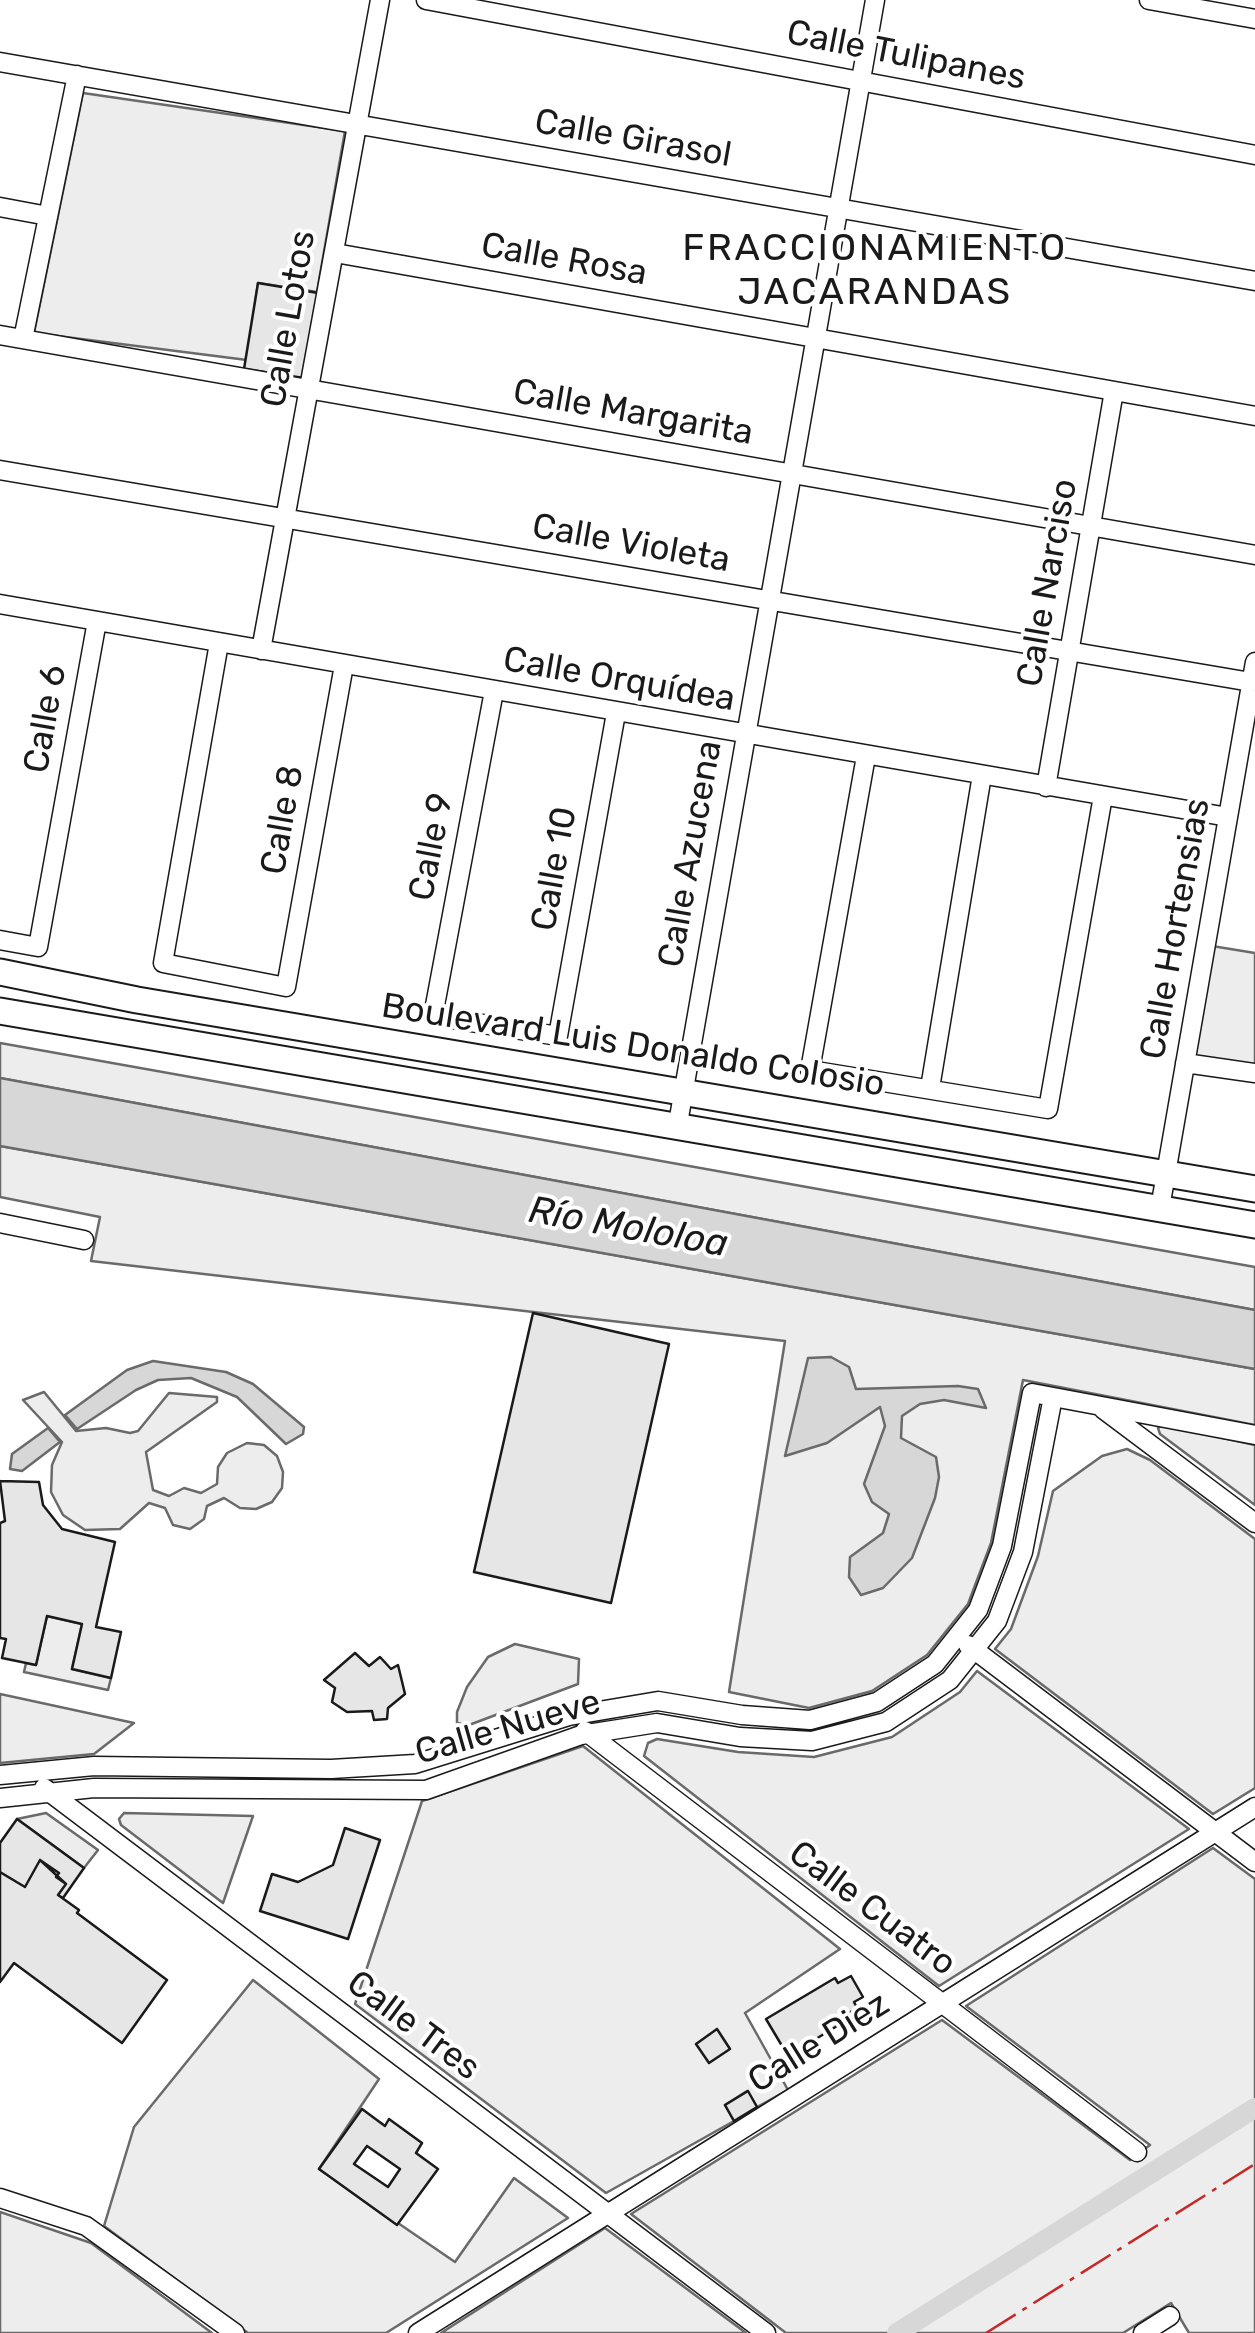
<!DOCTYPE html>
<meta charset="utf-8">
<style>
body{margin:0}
canvas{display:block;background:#fff}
</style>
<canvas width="1255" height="2333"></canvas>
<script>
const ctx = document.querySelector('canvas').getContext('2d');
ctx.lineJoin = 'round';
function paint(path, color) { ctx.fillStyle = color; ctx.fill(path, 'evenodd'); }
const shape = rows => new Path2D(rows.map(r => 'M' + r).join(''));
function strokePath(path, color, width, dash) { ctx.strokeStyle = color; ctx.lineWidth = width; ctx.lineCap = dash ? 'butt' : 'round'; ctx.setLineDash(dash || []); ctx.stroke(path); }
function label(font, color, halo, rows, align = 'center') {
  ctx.font = font + ' Rubik,sans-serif'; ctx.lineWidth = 8; ctx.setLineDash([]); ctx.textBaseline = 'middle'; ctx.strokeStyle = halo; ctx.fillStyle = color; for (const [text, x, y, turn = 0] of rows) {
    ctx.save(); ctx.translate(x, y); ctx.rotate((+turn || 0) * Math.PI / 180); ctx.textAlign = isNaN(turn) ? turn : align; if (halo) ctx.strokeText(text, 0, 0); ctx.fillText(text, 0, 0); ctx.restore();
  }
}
const built = shape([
 [83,93,345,131,317,292,258,283,247,360,34,333,83,93],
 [1206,945,1255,953,1255,1073,1185,1063,1206,945],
 [0,1043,1255,1267,1255,1310,0,1078,0,1043],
 [0,1146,1255,1369,1255,1425,1023,1380,991,1543,968,1604,927,1655,872,1691,809,1708,729,1692,785,1341,91,1261,100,1217,0,1197,0,1146],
 [44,1392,76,1431,106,1428,130,1433,138,1431,169,1393,217,1397,217,1402,146,1452,153,1490,169,1496,184,1488,201,1493,217,1484,218,1467,227,1453,247,1443,264,1445,277,1456,283,1472,282,1488,272,1502,256,1509,240,1508,224,1498,207,1506,204,1519,190,1529,173,1525,165,1508,149,1503,120,1529,85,1530,63,1515,51,1492,52,1465,62,1442,23,1400,44,1392],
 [1163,1425,1255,1445,1255,1505,1160,1434,1158,1428,1163,1425],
 [1127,1449,1150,1460,1255,1539,1255,1788,1213,1814,995,1649,1011,1629,1038,1556,1053,1491,1102,1456,1127,1449],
 [47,1616,82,1624,72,1669,111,1678,108,1690,24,1672,26,1663,36,1665,47,1616],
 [515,1644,579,1659,578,1684,469,1725,457,1723,457,1712,467,1687,488,1657,515,1644],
 [977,1671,1189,1829,939,1986,644,1756,648,1743,657,1739,738,1752,814,1757,892,1737,960,1692,977,1671],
 [0,1694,134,1723,94,1754,0,1763,0,1694],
 [583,1746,840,1949,745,2013,788,2090,757,2107,747,2091,725,2105,734,2121,606,2193,355,2004,422,1801,583,1746],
 [46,1813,98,1850,84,1868,17,1819,46,1813],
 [124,1813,253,1816,223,1903,121,1825,119,1819,124,1813],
 [1213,1848,1255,1879,1255,2333,1189,2333,1171,2303,1123,2333,786,2333,631,2214,942,2020,1130,2160,1150,2145,966,2006,1213,1848],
 [253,1980,379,2079,319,2169,455,2262,514,2178,568,2218,386,2333,248,2333,104,2226,134,2127,253,1980],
 [0,2212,91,2243,212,2333,0,2333,0,2212],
 [605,2228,746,2333,441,2333,605,2228]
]);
paint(built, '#ededed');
strokePath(built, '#6a6a6a', 2.5);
const water = shape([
 [0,1078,1255,1310,1255,1369,0,1146,0,1078],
 [831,1357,849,1367,856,1389,958,1386,978,1389,986,1408,944,1400,920,1404,902,1416,901,1438,936,1457,939,1477,935,1498,912,1558,883,1588,861,1595,849,1577,850,1557,883,1533,889,1514,872,1502,864,1484,885,1426,880,1407,827,1443,785,1456,808,1358,831,1357],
 [153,1361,226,1372,253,1384,304,1427,303,1434,286,1444,237,1397,191,1378,158,1380,136,1390,77,1429,65,1415,127,1370,153,1361],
 [48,1428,60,1442,22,1471,10,1469,12,1454,48,1428]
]);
paint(water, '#d7d7d7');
strokePath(water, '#6a6a6a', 2.5);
strokePath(shape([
 [897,2333,1255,2108]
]), '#d7d7d7', 20);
const building = shape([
 [258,283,318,293,304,378,244,369,258,283],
 [533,1313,669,1344,611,1603,474,1572,533,1313],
 [0,1481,39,1482,43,1505,62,1529,115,1542,96,1627,121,1632,111,1678,72,1669,82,1624,47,1616,36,1665,2,1658,6,1639,0,1638,0,1523,5,1521,0,1481],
 [355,1653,369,1666,380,1657,391,1669,398,1665,405,1694,388,1708,387,1719,374,1720,372,1711,347,1712,332,1702,335,1688,324,1680,355,1653],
 [17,1819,84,1868,63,1898,58,1895,66,1884,40,1860,25,1887,0,1872,0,1843,17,1819],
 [345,1828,380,1840,348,1939,260,1911,272,1874,298,1882,333,1865,345,1828],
 [40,1860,59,1873,56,1877,66,1884,58,1895,79,1910,77,1913,167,1980,122,2043,14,1963,0,1982,0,1872,25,1887,40,1860],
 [851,1976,863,1997,854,2002,857,2008,834,2022,837,2026,788,2056,766,2019,835,1978,838,1983,851,1976],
 [717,2029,730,2049,709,2063,696,2044,717,2029],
 [748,2091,757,2107,734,2121,725,2105,748,2091],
 [362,2109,385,2126,389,2119,422,2143,416,2153,438,2169,397,2225,319,2169,362,2109],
 [367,2146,400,2169,388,2187,354,2164,367,2146]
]);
paint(building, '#e6e6e6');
strokePath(building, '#1a1a1a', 2.5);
const street = shape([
 [426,0,1255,155],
 [1149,0,1255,19],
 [0,62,1255,281],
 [0,207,48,216],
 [335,253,1255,416],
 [0,335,1255,555],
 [23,339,77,75],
 [0,470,1251,682],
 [0,604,1228,817],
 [219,643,163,963,286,987,344,665],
 [261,650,380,0],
 [494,691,433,1016,558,1036,616,713],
 [866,756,810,1070,1048,1109,1103,796],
 [1046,787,1114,391],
 [0,940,38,947,97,621],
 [1185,1063,1255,1073],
 [930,1088,982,775],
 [677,1129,875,0],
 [1160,1208,1255,662],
 [0,1223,84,1240],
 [1103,1409,1255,1523],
 [968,1645,1255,1862],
 [585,1731,1137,2152],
 [0,1775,94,1766,331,1769,415,1764,569,1716,658,1701,742,1715,810,1720,877,1702,935,1664,978,1610,1002,1546,1032,1393,1255,1435],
 [44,1788,766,2333],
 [0,1798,94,1788,426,1790,581,1735,657,1723,740,1737,812,1741,886,1722,950,1680,997,1621,1023,1552,1053,1397],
 [0,2198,86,2226,235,2333],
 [418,2333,1255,1807],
 [1143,2333,1170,2316]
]);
const primary = shape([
 [0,972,137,1000,1255,1189],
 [0,1011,1255,1225]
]);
strokePath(street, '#1a1a1a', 21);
strokePath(primary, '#1a1a1a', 29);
strokePath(street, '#fff', 18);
strokePath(primary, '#fff', 25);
strokePath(shape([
 [986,2333,1255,2164]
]), '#c62828', 2.5, [35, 8, 5, 8]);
label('35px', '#1a1a1a', '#fff', [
 ["Calle Tulipanes",906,56,11],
 ["Calle Girasol",633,139,10],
 ["Calle Rosa",564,260,10],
 ["Calle Lotos",289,319,-80],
 ["Calle Margarita",633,413,10],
 ["Calle Violeta",631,544,10],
 ["Calle Narciso",1048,583,-80],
 ["Calle Orquídea",619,680,10],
 ["Calle 6",46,719,-80],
 ["Calle 8",283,820,-80],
 ["Calle 9",432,847,-79],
 ["Calle Azucena",691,854,-80],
 ["Calle 10",555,869,-80],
 ["Calle Hortensias",1176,929,-80],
 ["Boulevard Luis Donaldo Colosio",633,1046,9],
 ["Calle Nueve",508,1728,-16],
 ["Calle Cuatro",872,1909,37],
 ["Calle Tres",413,2026,37],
 ["Calle Diez",819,2043,-32]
]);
ctx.letterSpacing = '2.5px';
label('38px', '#1a1a1a', '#fff', [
 ["FRACCIONAMIENTO",875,249],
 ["JACARANDAS",875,293]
]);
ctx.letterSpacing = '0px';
label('italic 38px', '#1a1a1a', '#fff', [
 ["Río Mololoa",628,1228,10]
]);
</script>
